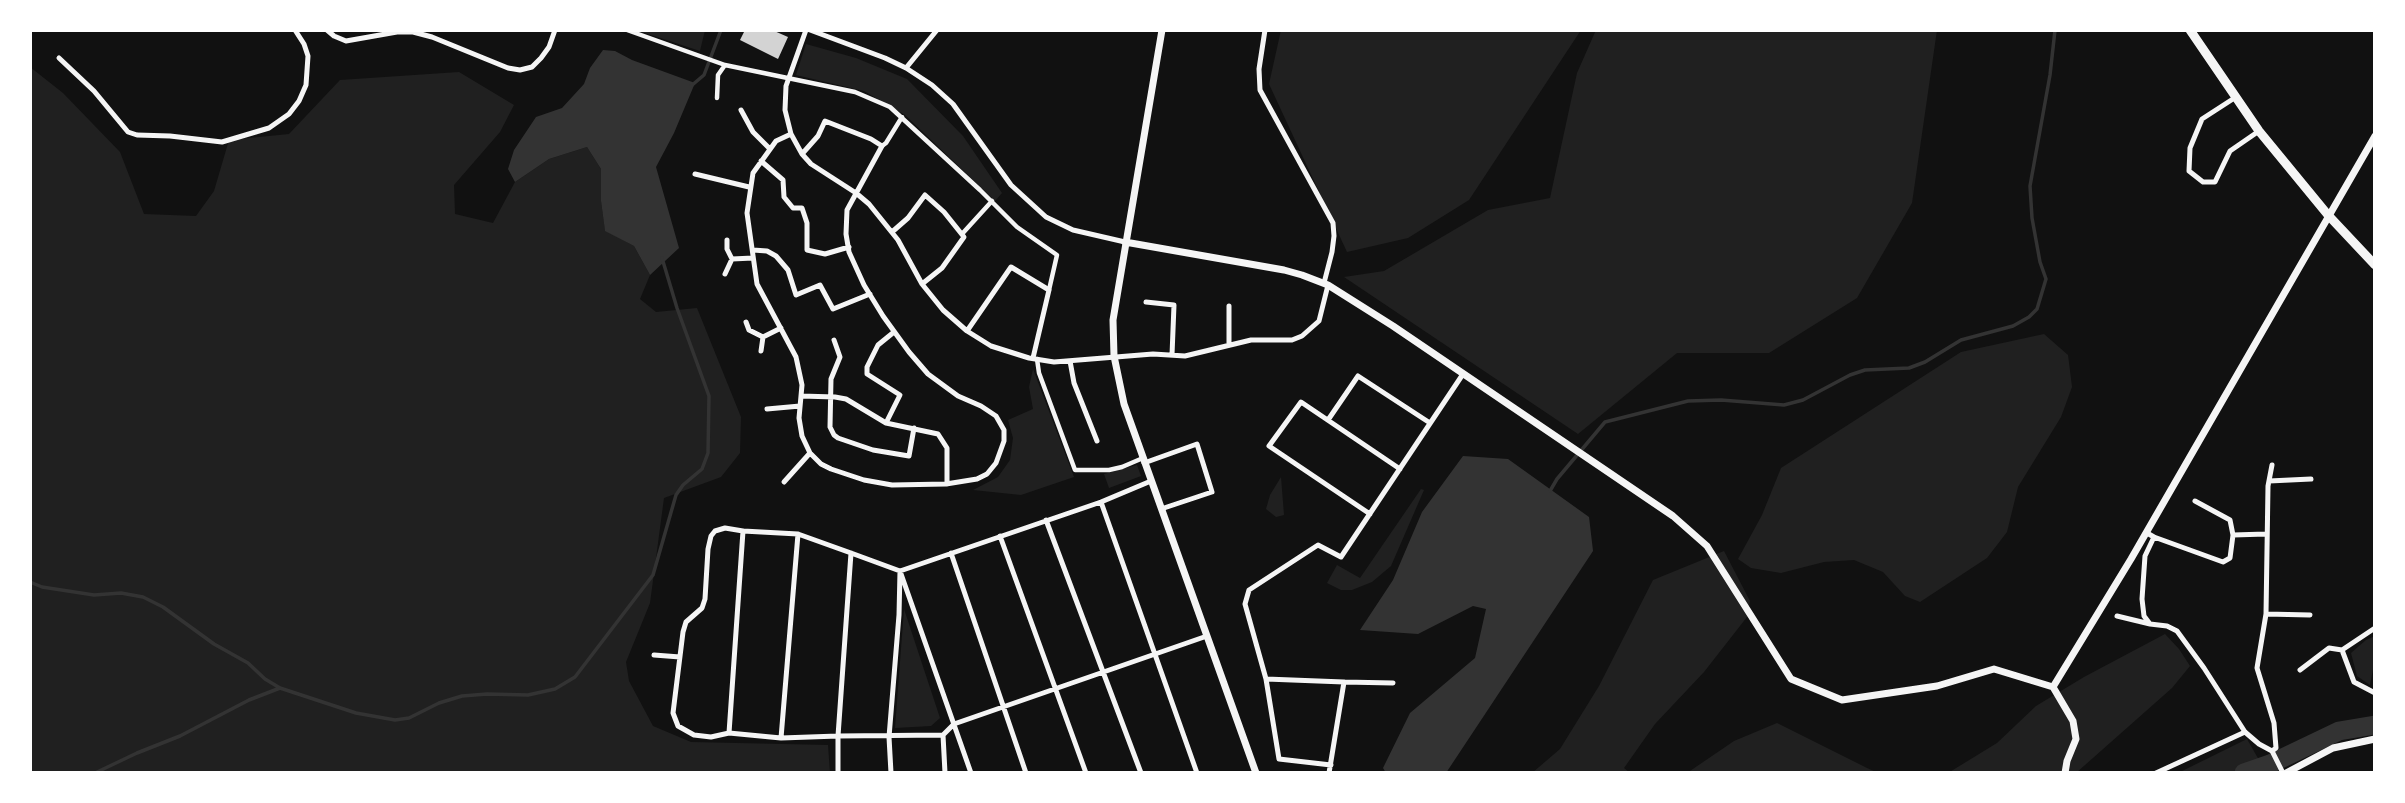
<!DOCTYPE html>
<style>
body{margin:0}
#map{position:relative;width:2405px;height:803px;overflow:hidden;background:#111;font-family:"Playfair Display",serif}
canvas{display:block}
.frame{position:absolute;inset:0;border:32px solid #fff;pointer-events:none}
</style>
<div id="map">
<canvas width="2405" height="803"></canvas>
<div class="frame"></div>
</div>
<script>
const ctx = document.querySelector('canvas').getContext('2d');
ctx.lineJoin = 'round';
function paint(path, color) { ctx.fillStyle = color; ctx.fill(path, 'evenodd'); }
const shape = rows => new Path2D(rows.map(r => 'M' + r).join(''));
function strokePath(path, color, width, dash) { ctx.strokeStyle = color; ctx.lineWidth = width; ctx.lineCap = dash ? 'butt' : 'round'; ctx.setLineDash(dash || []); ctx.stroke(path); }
paint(shape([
 [636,30,705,30,700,51],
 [1281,30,1581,30,1469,200,1408,238,1347,252,1269,84],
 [1596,30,1937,30,1912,203,1857,298,1769,353,1677,353,1578,434,1344,277,1384,271,1488,210,1550,198,1577,73],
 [806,44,856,58,907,79,963,136,1002,193,995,201,905,115,864,91,796,75],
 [30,67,63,93,120,152,144,214,196,216,214,191,229,140,289,134,340,80,459,72,514,105,500,132,454,185,455,214,493,223,515,182,549,159,587,147,601,169,601,201,605,230,634,246,650,275,640,299,656,312,697,308,741,417,740,453,721,477,664,498,650,603,626,662,629,681,653,726,691,742,828,745,830,773,30,773],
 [2044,334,2068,355,2072,387,2061,417,2018,487,2007,532,1987,558,1920,602,1905,596,1883,572,1854,560,1824,562,1781,573,1751,568,1738,559,1762,515,1781,468,1961,352],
 [1033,369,1074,477,1021,495,973,490,998,477,1010,460,1013,438,1008,420,1033,409,1029,387],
 [1137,465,1141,476,1109,488,1104,474],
 [1281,477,1284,515,1276,517,1266,509,1270,495],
 [1421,489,1424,490,1391,566,1372,582,1352,590,1341,590,1327,583,1337,565,1360,578],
 [1724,551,1750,601,1747,617,1704,672,1655,724,1624,768,1630,773,1532,773,1560,749,1599,686,1653,580],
 [904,609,940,718,931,726,895,728],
 [2165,634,2179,649,2190,666,2172,688,2076,773,1948,773,1997,743,2036,706,2084,677],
 [2375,636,2375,659,2370,685,2357,676,2351,653,2366,640],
 [1777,723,1865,767,1878,773,1687,773,1734,741],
 [2247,739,2259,760,2234,773,2178,773]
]), '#202020');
paint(shape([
 [603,50,615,51,632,60,695,83,674,133,656,167,679,248,650,275,634,246,605,231,601,201,601,169,587,147,549,159,515,182,508,169,514,150,536,117,562,108,584,84,590,68],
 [1463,456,1508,459,1589,517,1593,551,1446,773,1386,773,1383,768,1410,713,1475,658,1486,609,1473,606,1418,634,1360,630,1393,580,1422,512]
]), '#333');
strokePath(shape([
 [691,86,704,75,721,30],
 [1550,491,1557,479,1605,422,1688,401,1721,400,1784,405,1803,400,1850,375,1865,370,1909,368,1925,362,1961,340,2013,326,2029,317,2037,309,2046,279,2040,262,2032,218,2030,186,2050,75,2055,30],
 [30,582,42,587,94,595,121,593,143,597,163,607,214,644,248,663,265,679,280,688,356,713,395,720,409,718,439,703,462,696,487,694,528,695,555,689,575,677,653,575,676,495,683,485,702,469,708,453,709,396,677,308,662,258],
 [95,773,137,753,180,736,249,700,280,688]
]), '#333', 3.5);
strokePath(shape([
 [2244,773,2270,764,2339,731,2375,725]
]), '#333', 19);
paint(shape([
 [745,30,772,30,788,37,778,59,740,40]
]), '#d3d3d3');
strokePath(shape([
 [627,30,725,65,855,92,890,107,980,190,1017,227,1057,255,1049,290],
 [717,98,718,75,725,65],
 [882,146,886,143,902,117],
 [962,234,992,201],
 [1037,359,1039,373,1075,470,1109,470,1122,467,1143,458]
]), '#f5f5f5', 4.5);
strokePath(shape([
 [327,30,334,36,346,41,397,32,413,32,432,37,508,68,520,70,532,67,541,58,549,47,555,30],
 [806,30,786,86,785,110,791,134,802,154,811,164,856,193,869,204,898,240,922,284,943,310,967,331,991,346,1029,358,1054,362,1153,354,1185,356,1251,340,1292,340,1302,336,1319,321,1328,285],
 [810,30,885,58,906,68,932,85,953,104,1011,185,1046,217,1073,230,1125,242],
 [1265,30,1259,69,1260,90,1333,223,1334,236,1332,252,1324,283],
 [59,58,94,91,128,132,137,135,170,136,222,142,269,128,289,114,299,101,306,85,308,56,304,44,295,30],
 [906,68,937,30],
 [2236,97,2202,119,2190,148,2189,171,2203,182,2215,182,2230,151,2259,131],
 [741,110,753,132,770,149],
 [791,134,776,141,753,173,747,213,757,284,796,357,802,385,799,418,802,436,810,453,821,464,831,469,864,480,892,485,946,484,977,479,987,474,996,463,1004,441,1004,430,996,416,981,406,958,396,928,374,909,352,883,316,864,285,849,252,846,234,847,210,882,146,871,139,825,121,818,136,802,154],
 [761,161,783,180,784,197,793,208,802,208,807,223,807,250,825,254,849,247],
 [695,174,749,187],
 [892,232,908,218,925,195,944,212,964,237,942,268,922,284],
 [727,240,727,249,732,259],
 [753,250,767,251,776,256,788,270,796,295,820,285,833,309,870,294],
 [725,274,732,259,753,258],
 [1146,302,1174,305,1172,355],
 [1229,306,1229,345],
 [746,322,749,330,763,337],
 [967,331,1011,267,1049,290,1033,358],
 [834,340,840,357,831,379,830,427,834,435,838,438,873,450,909,456,914,428],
 [761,351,763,337,781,328],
 [1070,361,1074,383,1097,441],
 [801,396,835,397,846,399,886,423,938,434,947,448,947,484],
 [767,409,800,406],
 [1328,420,1358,376,1430,423],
 [886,423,900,395,867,374,867,367,878,345,894,332],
 [1144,463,1197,444,1212,492,1161,509],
 [2272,465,2268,486,2266,614,2257,668,2274,723,2276,748,2272,751],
 [2269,481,2311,479],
 [784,482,810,453],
 [2195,501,2230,520,2233,535,2266,534],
 [1101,502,1197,773],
 [1370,514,1269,446,1301,402,1400,469],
 [1046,520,1141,773],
 [2147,533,2154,537,2145,556,2142,599,2144,616,2150,624,2167,626,2177,631,2204,668,2245,732,2259,744,2272,751,2283,773],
 [1000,536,1086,773],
 [2154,537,2223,562,2230,558,2233,535],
 [851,553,838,736,781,738,729,733,743,531,798,534,851,553,900,571,899,615,889,737,891,773],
 [951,553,1026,773],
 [2266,614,2310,615],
 [2117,616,2150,624],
 [2375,628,2342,650,2354,682,2375,693],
 [654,655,680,657],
 [2300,670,2329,648,2342,650],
 [1266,679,1279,759,1331,765],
 [1344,682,1393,683],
 [729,733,711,737,694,735,678,726,673,713,683,632,686,622,702,608,705,599,708,549,711,536,715,531,725,528,743,531],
 [943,735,945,773],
 [781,738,798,534],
 [838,773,838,736,943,735,954,724,1207,636],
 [971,773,900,571,1101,502,1151,481],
 [1329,773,1344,682,1266,679,1245,604,1249,590,1318,545,1341,557,1463,374],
 [2156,773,2245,732]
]), '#f5f5f5', 5);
strokePath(shape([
 [1162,30,1113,320,1114,356,1124,404,1256,773],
 [1125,242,1284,270,1302,275,1328,285,1393,326,1673,516,1707,546,1791,679,1842,700,1937,686,1994,669,2053,687,2131,559,2375,136],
 [2053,687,2073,721,2076,739,2067,761,2065,773],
 [2286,773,2333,748,2375,739]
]), '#f5f5f5', 7);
strokePath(shape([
 [2190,30,2259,131,2328,215,2375,265]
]), '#f5f5f5', 9);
</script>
